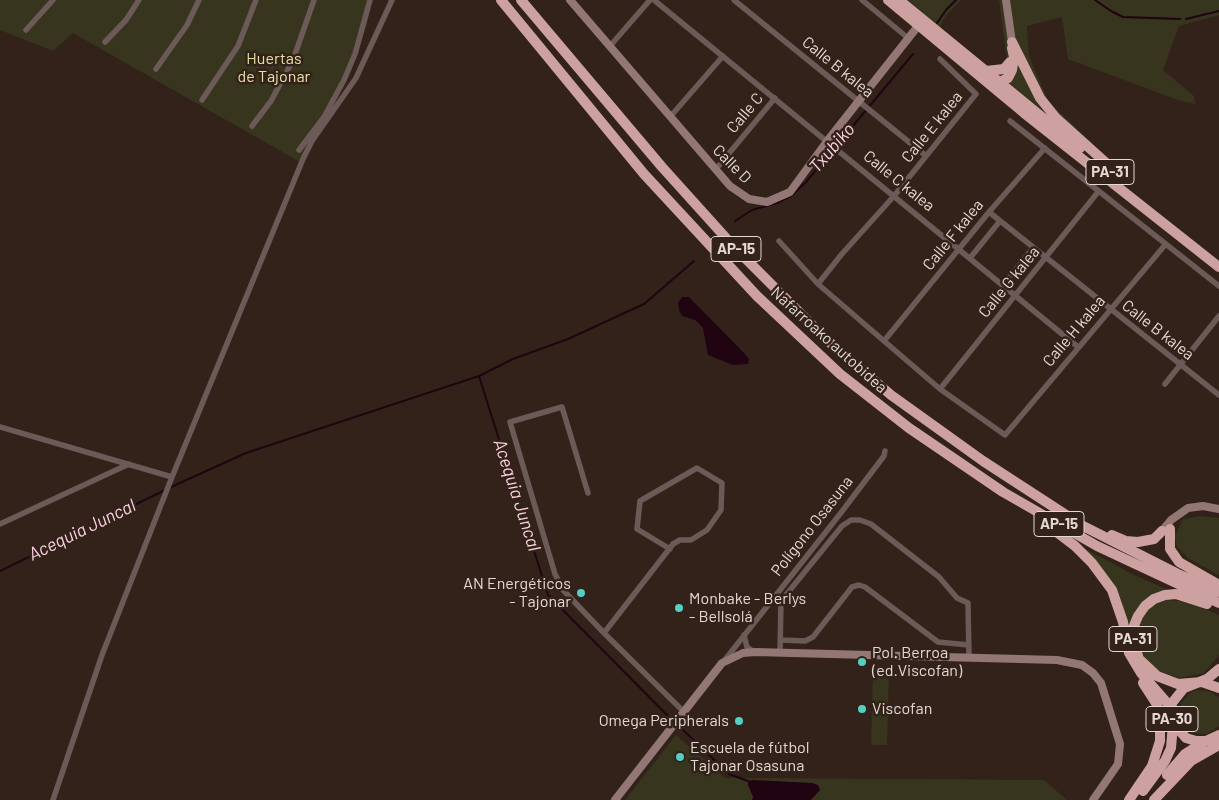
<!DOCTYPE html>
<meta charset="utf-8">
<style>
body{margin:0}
canvas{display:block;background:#322219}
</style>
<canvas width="1219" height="800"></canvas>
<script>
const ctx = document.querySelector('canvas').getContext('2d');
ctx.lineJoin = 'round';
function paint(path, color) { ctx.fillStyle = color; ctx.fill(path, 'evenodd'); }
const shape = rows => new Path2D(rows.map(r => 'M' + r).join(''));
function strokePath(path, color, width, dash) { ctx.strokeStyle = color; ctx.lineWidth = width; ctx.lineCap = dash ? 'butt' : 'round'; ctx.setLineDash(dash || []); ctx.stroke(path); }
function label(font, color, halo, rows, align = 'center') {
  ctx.font = font + ' Barlow,sans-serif'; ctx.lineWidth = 5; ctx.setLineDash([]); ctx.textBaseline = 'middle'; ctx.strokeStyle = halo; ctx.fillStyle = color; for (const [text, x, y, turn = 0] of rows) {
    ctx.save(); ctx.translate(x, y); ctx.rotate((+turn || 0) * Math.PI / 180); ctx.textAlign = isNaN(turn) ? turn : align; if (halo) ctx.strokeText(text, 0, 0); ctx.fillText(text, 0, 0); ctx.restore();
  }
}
paint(shape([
 [0,0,372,0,367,24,351,72,300,162,73,33,53,51,0,30],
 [908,0,961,0,944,18,940,27],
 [999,0,1219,0,1219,15,1179,26,1163,70,1194,96,1195,104,1178,100,1068,59,1062,17,1027,26,1029,56,1048,101,1119,170,989,68,1002,65,1007,60],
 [1201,516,1219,518,1219,575,1188,558,1177,547,1175,536,1183,519],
 [1082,547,1132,574,1168,590,1129,626],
 [1168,600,1190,602,1219,615,1219,655,1204,673,1179,678,1156,670,1140,652,1136,642,1137,630,1142,616,1153,605],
 [873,672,889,673,887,745,871,745],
 [1197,690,1211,692,1219,698,1219,726,1207,734,1192,733,1186,729,1179,717,1181,703,1191,692],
 [676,735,725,778,1044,780,1067,800,625,800]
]), '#37351e');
paint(shape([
 [682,297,689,297,743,352,749,359,748,364,733,365,708,355,703,328,695,320,682,316,679,310,678,303],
 [753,780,812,783,818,785,820,790,811,800,752,800,753,797,748,785,748,781]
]), '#200412');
strokePath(shape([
 [1095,0,1111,11,1123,17,1180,19],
 [1186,19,1219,11],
 [937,23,946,10,956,0],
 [735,221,752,210,777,203,791,196,806,182,913,54],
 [479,376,548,595,668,716],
 [171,487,246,453,479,376,513,359,568,339,644,304,694,261],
 [0,571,165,490],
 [679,726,729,774,748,781]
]), '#200412', 2);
strokePath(shape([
 [654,0,1078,347],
 [734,0,925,155],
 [862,0,908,38],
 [26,30,53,0],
 [105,42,126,20,139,0],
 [610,46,650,0],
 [156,69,187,25,199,0],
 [202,100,238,46,256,0],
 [670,117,723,56],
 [1010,121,1219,286],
 [252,126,271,101,293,60,314,0],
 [299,150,324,117,344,80,355,54,370,0],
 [716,169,775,98],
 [989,212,1219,395],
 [779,241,818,284,884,341,940,389,1005,435,1165,245],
 [970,258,1000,221],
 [818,284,841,255,894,196,976,94,940,59],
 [1003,285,1033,248],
 [884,341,989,212,1045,148],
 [1165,384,1219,316],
 [940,389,1098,192],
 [0,427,172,477],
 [588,493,562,407,510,422,555,574,563,590,604,633,673,544,680,540,691,540,707,530,721,510,722,483,697,468,640,501,637,529,670,549],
 [0,524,129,464],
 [604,633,683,711],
 [744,635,747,647,754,652],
 [781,640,805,641,813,637,852,587,859,585,865,587,938,642,969,645],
 [780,653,781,601,842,526,851,520,860,520,871,524,939,577,957,598,968,603,969,657],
 [724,661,840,514,884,456,885,451],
 [53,800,102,655,172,477,303,159,312,141,356,78,392,0]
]), '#6c5a59', 5.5);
strokePath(shape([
 [570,0,730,186,749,199,767,202,790,192,828,140,918,26],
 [1006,0,1012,42],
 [1162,531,1171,520,1188,508,1203,506,1219,509],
 [615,800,722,663,743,653,755,652,1057,660,1082,665,1093,673,1101,683,1120,744,1118,764,1093,800]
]), '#937775', 8);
strokePath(shape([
 [501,0,644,174,757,296,840,374,909,428,1003,492,1097,546,1219,603],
 [521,0,662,167,735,248,828,341,891,395,983,461,1083,526,1178,574,1219,592],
 [888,0,1024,113,1219,267],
 [899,0,1080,148],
 [1012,42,1040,98,1056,118,1105,162,1116,176],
 [986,71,1004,69,1010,62],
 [996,84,1008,78,1012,70,1014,57,1012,48],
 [1046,524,1075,546,1092,563,1112,590,1123,622,1129,653,1141,673,1168,704,1171,713],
 [1170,529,1170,549,1179,562,1219,585],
 [1112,535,1126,541,1138,542,1154,539,1162,531],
 [1207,604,1176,594,1165,595,1154,599,1145,606,1138,616,1133,628,1133,640,1139,659,1157,676,1178,684,1202,682,1219,688],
 [1219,669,1207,679,1184,688,1172,703,1171,713,1173,723,1186,738,1196,741,1206,741,1219,735],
 [1167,775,1185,754,1204,742],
 [1143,791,1165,761,1171,748,1173,724],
 [1129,800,1152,766,1160,741,1160,716,1156,703,1143,683],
 [1154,800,1191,761,1219,745]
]), '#cda19f', 10);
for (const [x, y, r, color] of [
 [581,593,5,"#55cec5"],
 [679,608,5,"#55cec5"],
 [862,662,5,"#55cec5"],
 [862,709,5,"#55cec5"],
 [739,721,5,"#55cec5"],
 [680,757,5,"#55cec5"]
]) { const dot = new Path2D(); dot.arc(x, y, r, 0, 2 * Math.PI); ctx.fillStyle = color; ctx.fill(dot); strokePath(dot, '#322219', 2); }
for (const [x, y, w] of [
 [1110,172,48],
 [736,249,50],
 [1059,524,50],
 [1133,639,48],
 [1172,719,52]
]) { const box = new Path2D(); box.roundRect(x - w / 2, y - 12.5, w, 25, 4); ctx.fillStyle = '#322219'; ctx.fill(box); strokePath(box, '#e3d8d2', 1); }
label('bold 15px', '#e3d8d2', null, [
 ["PA-31",1110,172],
 ["AP-15",736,249],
 ["AP-15",1059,524],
 ["PA-31",1133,639],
 ["PA-30",1172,719]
]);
label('16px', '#e4e09f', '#322219', [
 ["Huertas",274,59],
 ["de Tajonar",274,77]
]);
label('16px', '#e3d8d2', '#322219', [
 ["Calle B kalea",838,67,39],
 ["Calle C",745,113,-50],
 ["Calle E kalea",932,127,-51],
 ["Calle D",732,164,45],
 ["Calle C kalea",899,181,39],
 ["Calle F kalea",953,235,-51],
 ["Calle G kalea",1009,282,-51],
 ["Calle B kalea",1158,330,38],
 ["Calle H kalea",1074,331,-50],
 ["Nafarroako autobidea",829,340,42],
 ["Polígono Osasuna",812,526,-52]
]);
label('16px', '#e3d8d2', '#322219', [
 ["AN Energéticos",571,584,"right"],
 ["- Tajonar",571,602,"right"],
 ["Monbake - Berlys",689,599],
 ["- Bellsolá",689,617],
 ["Pol. Berroa",872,653],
 ["(ed.Viscofan)",872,671],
 ["Viscofan",872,709],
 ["Omega Peripherals",729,721,"right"],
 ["Escuela de fútbol",690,748],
 ["Tajonar Osasuna",690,766]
], 'left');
label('italic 18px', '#fcd3e3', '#322219', [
 ["Txubiko",832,148,-49],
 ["Acequia Juncal",517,495,72],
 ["Acequia Juncal",82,530,-26]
]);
</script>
